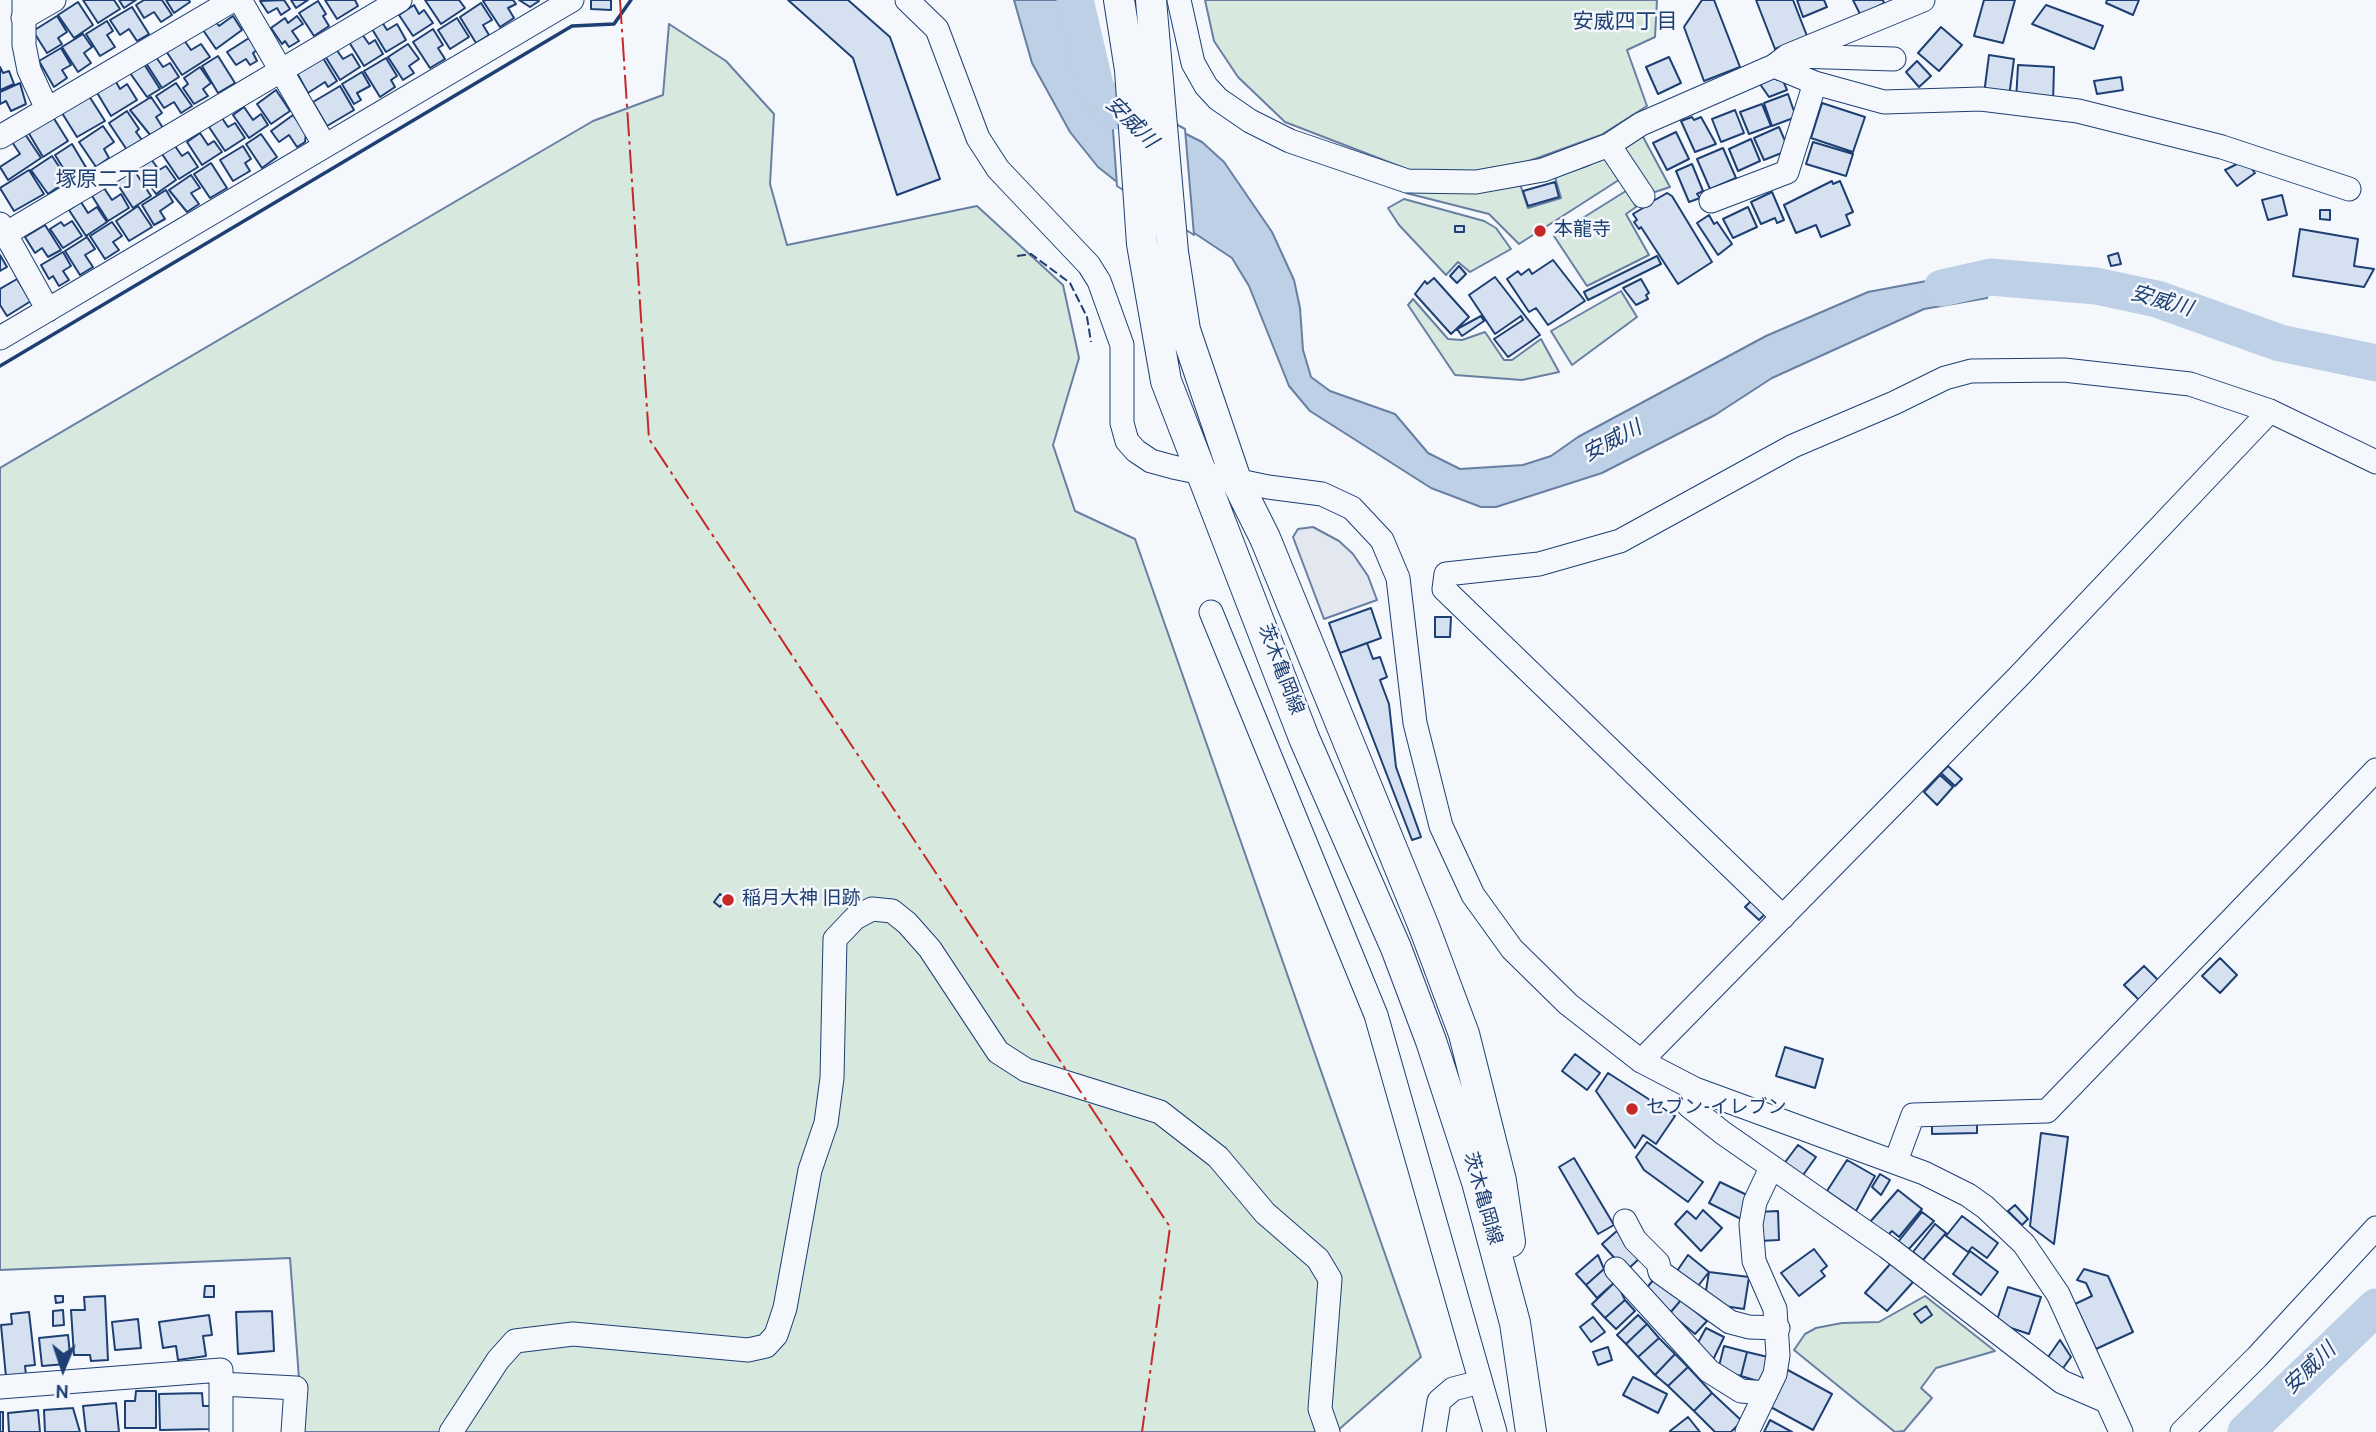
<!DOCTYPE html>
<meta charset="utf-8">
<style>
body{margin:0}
#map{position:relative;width:2376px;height:1432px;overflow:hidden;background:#f4f7fb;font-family:Overpass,sans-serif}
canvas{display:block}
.north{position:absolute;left:28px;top:1334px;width:70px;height:70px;-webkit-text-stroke:5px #f4f7fb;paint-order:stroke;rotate:182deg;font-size:19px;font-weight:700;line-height:28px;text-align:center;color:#1d3f73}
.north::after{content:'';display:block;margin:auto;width:24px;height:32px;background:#1d3f73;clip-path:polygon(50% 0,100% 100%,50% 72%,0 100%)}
</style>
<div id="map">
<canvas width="2376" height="1432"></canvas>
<div class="north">N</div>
</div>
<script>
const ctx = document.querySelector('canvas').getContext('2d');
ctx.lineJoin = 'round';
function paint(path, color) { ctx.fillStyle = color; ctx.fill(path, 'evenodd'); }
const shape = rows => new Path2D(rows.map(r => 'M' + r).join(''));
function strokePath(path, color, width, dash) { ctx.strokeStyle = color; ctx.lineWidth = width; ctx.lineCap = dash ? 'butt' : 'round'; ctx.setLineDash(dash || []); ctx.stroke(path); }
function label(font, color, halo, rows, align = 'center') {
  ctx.font = font + ' Overpass,"Noto Sans JP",sans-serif'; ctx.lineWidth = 5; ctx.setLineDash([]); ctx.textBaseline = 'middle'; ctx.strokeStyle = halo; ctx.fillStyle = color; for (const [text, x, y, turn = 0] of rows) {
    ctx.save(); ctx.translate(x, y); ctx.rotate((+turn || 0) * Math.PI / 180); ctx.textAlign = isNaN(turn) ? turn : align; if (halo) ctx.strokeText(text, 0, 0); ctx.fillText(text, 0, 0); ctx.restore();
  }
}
const green = shape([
 [1205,0,1657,0,1655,37,1627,50,1647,106,1601,135,1518,165,1485,171,1412,171,1285,122,1238,77,1214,41,1205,0],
 [669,24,726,61,774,114,770,184,787,245,977,206,1063,285,1079,358,1053,445,1075,511,1135,539,1421,1357,1336,1432,303,1432,290,1258,0,1270,0,468,593,121,663,95,669,24],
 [1642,135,1670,187,1655,192,1646,190,1616,150,1642,135],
 [1610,154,1625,176,1519,244,1489,214,1406,193,1406,190,1520,184,1528,208,1561,198,1555,177,1587,166,1610,154],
 [1629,189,1636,207,1626,214,1649,255,1587,286,1554,236,1629,189],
 [1404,199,1484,221,1496,228,1511,249,1470,272,1458,262,1446,275,1399,225,1388,208,1404,199],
 [1621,291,1637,317,1572,365,1551,331,1621,291],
 [1413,299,1448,339,1462,340,1485,332,1504,360,1512,360,1541,339,1559,372,1522,380,1455,375,1408,305,1413,299],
 [1925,1296,1995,1351,1936,1368,1921,1388,1932,1398,1904,1431,1895,1432,1794,1350,1805,1334,1816,1328,1842,1323,1879,1322,1925,1296]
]);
paint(green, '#d7e8df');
strokePath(green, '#687fa3', 2);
const parking = shape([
 [1313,527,1339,541,1353,554,1368,576,1377,600,1324,619,1293,537,1298,529,1313,527]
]);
paint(parking, '#e3e8f0');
strokePath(parking, '#687fa3', 2);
const water = shape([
 [1014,0,1066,0,1077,39,1090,69,1111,96,1202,142,1224,162,1272,232,1294,280,1300,308,1303,350,1311,377,1330,391,1395,414,1428,453,1460,469,1523,465,1551,456,1578,437,1766,336,1868,292,1985,270,1991,277,1987,298,1924,309,1772,378,1715,415,1602,473,1496,507,1481,507,1431,488,1310,411,1289,386,1249,286,1232,258,1117,182,1098,167,1070,132,1032,63,1014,0]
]);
paint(water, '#bed0e5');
strokePath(water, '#687fa3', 2);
const pier = shape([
 [1110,88,1185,129,1194,235,1117,186,1110,88]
]);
paint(pier, '#f4f7fb');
strokePath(pier, '#687fa3', 2);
strokePath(shape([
 [1075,0,1096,90,1116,111],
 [1942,288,1991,277,2096,286,2157,299,2280,343,2376,363],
 [2246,1432,2376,1307]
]), '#bed0e5', 37);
const building = shape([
 [83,0,114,0,120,9,98,23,83,0],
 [119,0,136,0,124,8,119,0],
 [144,0,162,0,172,15,161,22,154,12,144,18,136,5,144,0],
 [166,0,189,0,190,2,174,13,166,0],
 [284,0,290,9,281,15,277,8,268,13,260,1,284,0],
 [291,0,308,0,296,8,291,0],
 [325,0,355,0,358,6,337,19,325,0],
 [425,0,459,0,465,8,441,24,425,0],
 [486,0,513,0,516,4,508,8,514,18,500,27,483,1,486,0],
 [519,0,538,0,539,1,530,7,519,0],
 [591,0,611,0,611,10,591,9,591,0],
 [788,0,848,0,890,37,940,179,897,195,853,58,788,0],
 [1702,0,1714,0,1740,67,1704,81,1684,27,1702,0],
 [1756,0,1793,0,1807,36,1775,49,1756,0],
 [1797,0,1824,0,1827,7,1803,17,1797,0],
 [1853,0,1883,0,1884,3,1861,16,1853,0],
 [1984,0,2015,0,2003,43,1974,36,1984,0],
 [2107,0,2139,0,2133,15,2106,3,2107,0],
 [318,1,326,14,323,16,329,26,314,36,299,13,318,1],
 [78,2,93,25,74,38,58,15,78,2],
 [481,3,492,20,483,25,489,35,476,43,460,17,481,3],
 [414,5,419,14,424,10,433,23,413,36,399,15,414,5],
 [2046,5,2103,26,2094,49,2032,24,2046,5],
 [132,7,149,34,137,41,129,29,120,35,110,20,132,7],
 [57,16,67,32,58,38,62,44,47,53,33,31,57,16],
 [233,16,242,30,216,49,203,30,215,21,219,26,233,16],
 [297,16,303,24,292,31,299,41,289,47,285,41,282,44,271,28,285,18,288,23,297,16],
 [457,18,469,37,450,49,438,30,457,18],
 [107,21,113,31,107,35,115,47,100,56,86,34,107,21],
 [382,22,387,30,397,24,406,40,386,52,372,29,382,22],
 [1941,27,1962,45,1939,71,1918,53,1941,27],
 [433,29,443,45,438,48,445,59,430,68,413,42,433,29],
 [83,34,92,47,84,53,91,63,78,72,62,47,83,34],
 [362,34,369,44,375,40,383,54,364,66,349,42,362,34],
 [249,38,257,50,253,53,257,61,250,65,246,59,236,65,227,52,249,38],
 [184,40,191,50,201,44,210,57,182,75,166,51,184,40],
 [408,44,419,59,409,66,414,73,403,80,388,57,408,44],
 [61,48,71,65,62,70,67,78,54,87,39,61,61,48],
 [336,49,343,59,352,54,360,67,340,80,325,56,336,49],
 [1989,55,2014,59,2009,97,1984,94,1989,55],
 [218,56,235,83,218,93,202,66,218,56],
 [156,57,163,67,170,63,179,77,162,88,146,63,156,57],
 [1669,57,1681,83,1658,94,1646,67,1669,57],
 [323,58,337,81,328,87,325,82,308,93,297,73,323,58],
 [386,58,397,76,391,80,395,87,380,97,364,71,386,58],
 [1917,61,1931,76,1919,87,1906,72,1917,61],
 [144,64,160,89,147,97,130,73,144,64],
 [2018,65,2054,67,2053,103,2016,101,2018,65],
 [0,67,3,73,9,71,14,84,0,90,0,67],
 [200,67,211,83,203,89,208,96,194,104,183,88,188,84,184,78,200,67],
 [362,72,370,86,357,93,361,100,354,104,342,84,362,72],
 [1775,77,1777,80,1782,78,1787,90,1769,97,1760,84,1775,77],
 [2121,77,2123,90,2097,94,2094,81,2121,77],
 [115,80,120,89,127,84,137,100,111,116,96,91,115,80],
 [20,83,26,104,11,111,6,101,0,104,0,92,20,83],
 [176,83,192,106,181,113,174,102,164,108,156,96,176,83],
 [340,86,354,110,327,126,313,102,340,86],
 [276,90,290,111,271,124,257,104,276,90],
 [1788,94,1796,117,1772,126,1764,103,1788,94],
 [89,96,105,121,77,137,62,113,89,96],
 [151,97,162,113,156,117,163,128,151,136,130,110,151,97],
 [1822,103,1865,117,1853,152,1811,138,1822,103],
 [1762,104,1771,126,1749,134,1740,112,1762,104],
 [244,107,253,120,261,114,268,125,249,138,233,115,244,107],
 [1735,110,1744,133,1721,142,1712,119,1735,110],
 [127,111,139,129,136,132,142,140,127,150,109,123,127,111],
 [293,115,306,133,305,142,297,147,289,135,279,142,271,131,293,115],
 [53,117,68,141,43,157,28,132,53,117],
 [1692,117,1694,120,1701,117,1716,144,1695,152,1681,121,1692,117],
 [222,118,228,127,235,123,245,138,225,151,209,127,222,118],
 [103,126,114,142,104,149,109,158,96,167,79,142,103,126],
 [1779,127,1789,150,1764,160,1754,138,1779,127],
 [1676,132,1689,159,1667,170,1653,143,1676,132],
 [200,133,208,145,214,141,222,152,202,165,187,142,200,133],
 [25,134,41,158,8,180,0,167,20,154,12,142,25,134],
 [261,134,277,157,262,168,246,144,261,134],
 [1751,139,1760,161,1738,171,1729,149,1751,139],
 [1813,142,1853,154,1846,176,1806,164,1813,142],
 [72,144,87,169,70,179,55,155,72,144],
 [175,146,182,156,188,152,198,167,179,179,162,154,175,146],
 [243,146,251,159,245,163,250,171,233,181,220,160,243,146],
 [1723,148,1736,178,1710,189,1697,159,1723,148],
 [52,156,68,180,48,194,31,170,52,156],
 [151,159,159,170,166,166,176,180,156,194,138,168,151,159],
 [2245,160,2255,173,2237,186,2225,170,2245,160],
 [211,163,227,188,210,198,194,174,211,163],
 [1692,164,1703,191,1697,194,1700,198,1689,202,1676,171,1692,164],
 [29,170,44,194,14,211,0,188,29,170],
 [134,170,151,196,133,208,116,182,134,170],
 [191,175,200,188,191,193,199,204,187,212,169,190,191,175],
 [1832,181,1833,184,1840,181,1853,212,1846,215,1850,225,1821,237,1816,225,1796,233,1784,205,1832,181],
 [1555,182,1559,197,1528,206,1523,191,1555,182],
 [104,188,112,200,121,194,129,208,108,221,92,196,104,188],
 [166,190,173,202,160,211,165,219,154,225,142,205,166,190],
 [1772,192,1784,220,1777,223,1775,218,1761,224,1751,202,1772,192],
 [1667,193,1672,196,1712,262,1678,284,1641,227,1639,229,1634,222,1637,220,1633,214,1643,208,1640,204,1652,196,1655,200,1667,193],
 [2282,195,2287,215,2268,220,2262,200,2282,195],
 [81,202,88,213,97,207,107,222,86,236,69,210,81,202],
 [138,206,152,227,129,241,116,221,138,206],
 [1748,207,1757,227,1733,238,1723,219,1748,207],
 [2320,210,2330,210,2330,220,2320,219,2320,210],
 [1709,215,1714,224,1717,222,1732,244,1718,255,1697,223,1709,215],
 [72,221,82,236,63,248,50,229,61,222,64,226,72,221],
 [112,222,122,236,113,242,119,250,105,259,90,236,112,222],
 [45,225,61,250,48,257,42,248,35,253,25,237,45,225],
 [1455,226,1464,226,1464,232,1455,232,1455,226],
 [2300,229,2358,239,2354,266,2374,269,2364,287,2293,276,2300,229],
 [87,237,95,249,85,255,93,267,80,275,65,251,87,237],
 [63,252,71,266,63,271,69,280,59,286,53,276,49,279,41,265,63,252],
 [2118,253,2121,264,2111,266,2108,256,2118,253],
 [0,255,7,267,0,271,0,255],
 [1657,256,1661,264,1588,300,1584,292,1657,256],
 [1553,260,1585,301,1548,325,1536,308,1529,312,1507,279,1518,271,1521,275,1529,269,1532,274,1553,260],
 [1459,266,1466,274,1457,283,1450,276,1459,266],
 [1495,277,1540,335,1508,357,1494,339,1523,320,1521,316,1495,334,1469,295,1495,277],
 [1434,278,1469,317,1451,334,1415,294,1425,281,1427,284,1434,278],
 [17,279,31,301,7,316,0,305,0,289,17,279],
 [1641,279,1649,293,1646,295,1648,299,1636,305,1623,288,1641,279],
 [1481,316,1484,321,1462,336,1457,329,1481,316],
 [1371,608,1381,638,1340,653,1329,623,1371,608],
 [1435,617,1451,617,1450,637,1435,637,1435,617],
 [1367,643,1373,659,1380,657,1387,677,1380,680,1389,704,1396,767,1421,837,1412,840,1340,653,1367,643],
 [1948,766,1962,779,1955,786,1941,773,1948,766],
 [1940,775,1953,787,1937,805,1924,792,1940,775],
 [720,894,726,899,720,907,714,902,720,894],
 [1752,900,1766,913,1759,920,1745,907,1752,900],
 [2220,958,2237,975,2220,993,2202,976,2220,958],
 [2144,966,2161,983,2142,1003,2124,985,2144,966],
 [1785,1047,1823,1059,1815,1088,1776,1076,1785,1047],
 [1575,1054,1600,1073,1587,1090,1562,1071,1575,1054],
 [1608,1073,1675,1116,1656,1144,1643,1135,1635,1148,1596,1091,1608,1073],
 [1977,1118,1977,1133,1932,1134,1932,1119,1977,1118],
 [2041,1133,2068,1137,2054,1244,2030,1226,2041,1133],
 [1647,1142,1703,1182,1688,1202,1644,1170,1636,1157,1647,1142],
 [1798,1145,1816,1157,1801,1178,1783,1165,1798,1145],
 [1574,1158,1614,1225,1598,1234,1559,1167,1574,1158],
 [1847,1160,1875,1176,1856,1211,1827,1191,1847,1160],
 [1880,1174,1890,1180,1881,1195,1872,1187,1880,1174],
 [1720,1182,1751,1197,1741,1219,1709,1203,1720,1182],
 [1898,1190,1922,1209,1899,1237,1892,1231,1887,1236,1870,1222,1898,1190],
 [2015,1205,2028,1219,2022,1225,2008,1211,2015,1205],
 [1703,1210,1722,1228,1701,1251,1675,1224,1687,1211,1696,1219,1703,1210],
 [1778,1211,1779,1240,1759,1241,1758,1212,1778,1211],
 [1922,1212,1934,1221,1908,1250,1898,1242,1922,1212],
 [1962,1216,1998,1243,1987,1258,1972,1247,1968,1252,1946,1236,1962,1216],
 [1935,1224,1946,1233,1923,1260,1913,1252,1935,1224],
 [1618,1230,1641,1257,1626,1271,1602,1244,1618,1230],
 [1814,1249,1827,1266,1821,1271,1825,1276,1799,1296,1781,1273,1814,1249],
 [1970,1251,1998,1272,1981,1295,1953,1274,1970,1251],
 [1598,1255,1604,1269,1586,1285,1576,1274,1598,1255],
 [1688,1255,1709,1272,1698,1286,1677,1271,1688,1255],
 [1891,1263,1913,1282,1887,1311,1865,1293,1891,1263],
 [1604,1269,1616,1281,1597,1298,1586,1285,1604,1269],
 [2084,1269,2108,1276,2133,1332,2096,1349,2075,1304,2092,1296,2086,1283,2077,1280,2084,1269],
 [1709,1272,1749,1277,1744,1309,1704,1303,1709,1272],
 [1655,1278,1681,1300,1670,1313,1644,1291,1655,1278],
 [1616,1281,1625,1300,1605,1318,1592,1304,1616,1281],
 [205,1286,214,1286,214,1297,204,1297,205,1286],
 [2008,1287,2041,1297,2029,1334,1996,1323,2008,1287],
 [55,1296,63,1296,63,1302,56,1303,55,1296],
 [105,1296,108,1360,91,1361,90,1355,74,1355,71,1310,85,1310,84,1297,105,1296],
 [1625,1300,1635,1311,1616,1329,1605,1318,1625,1300],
 [1681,1300,1707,1321,1695,1334,1670,1313,1681,1300],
 [1926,1306,1932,1315,1921,1323,1914,1314,1926,1306],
 [63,1310,64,1325,53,1326,53,1311,63,1310],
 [272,1311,274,1351,238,1354,236,1312,272,1311],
 [29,1312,35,1365,25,1366,26,1375,6,1377,1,1325,12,1324,11,1314,29,1312],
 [209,1315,212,1335,203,1336,206,1356,178,1360,176,1346,163,1348,159,1322,209,1315],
 [1638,1315,1647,1324,1626,1344,1617,1335,1638,1315],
 [1593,1317,1605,1332,1591,1342,1580,1327,1593,1317],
 [138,1319,141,1348,115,1350,112,1322,138,1319],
 [1647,1324,1659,1338,1638,1357,1626,1344,1647,1324],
 [1706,1328,1724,1337,1713,1360,1694,1350,1706,1328],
 [68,1335,70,1354,64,1355,66,1364,42,1366,39,1338,68,1335],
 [1659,1338,1675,1354,1655,1375,1638,1357,1659,1338],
 [2060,1340,2071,1357,2061,1371,2046,1360,2060,1340],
 [1724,1346,1747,1352,1741,1376,1718,1370,1724,1346],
 [1608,1347,1612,1360,1598,1365,1593,1352,1608,1347],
 [1747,1352,1772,1358,1764,1383,1741,1376,1747,1352],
 [1675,1354,1688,1367,1668,1386,1655,1375,1675,1354],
 [1688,1367,1712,1393,1694,1411,1668,1386,1688,1367],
 [1786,1369,1832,1394,1813,1430,1767,1405,1786,1369],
 [1633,1377,1667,1394,1658,1413,1623,1395,1633,1377],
 [136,1391,156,1391,156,1428,125,1428,125,1401,135,1401,136,1391],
 [202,1393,203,1406,210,1406,210,1429,160,1430,159,1394,202,1393],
 [1712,1393,1742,1421,1731,1432,1715,1432,1694,1411,1712,1393],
 [116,1403,119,1432,86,1432,83,1406,116,1403],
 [73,1408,80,1432,45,1432,44,1410,73,1408],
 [38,1410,40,1432,9,1432,8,1413,38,1410],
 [0,1412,3,1412,3,1432,0,1432,0,1412],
 [1688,1417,1700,1432,1670,1432,1670,1431,1688,1417],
 [1770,1420,1792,1432,1764,1432,1770,1420]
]);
paint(building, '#d5e0f0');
strokePath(building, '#1d3f73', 2);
const minor = shape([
 [24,0,24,45,29,70,47,109],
 [240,0,325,146],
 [907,0,937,29,978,138,998,169,1089,265,1099,281,1122,345,1122,423,1127,441,1136,451,1151,461,1173,467,1268,487,1322,494,1352,508,1382,540,1398,578,1415,723,1441,826,1473,895,1512,949,1568,1004,1641,1061,1695,1089,1924,1173,1968,1195,1985,1207,2024,1244,2058,1294,2121,1432],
 [1179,0,1193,63,1206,86,1218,99,1250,121,1290,141,1407,181,1476,182,1543,170,1609,145,1641,124,1774,66,1815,83,1884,102,1981,99,2078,111,2222,147,2349,189],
 [23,18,54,0],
 [1795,56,1894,59],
 [1774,66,1787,56,1923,0],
 [0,137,233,0],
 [1609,145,1643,196],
 [1711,201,1787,172,1815,83],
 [0,224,48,310],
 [0,237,400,0],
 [0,338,572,0],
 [1211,612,1376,1015,1495,1432],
 [1783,917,1444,589,1446,574,1539,564,1620,541,1793,446,1894,403,1945,378,1971,371,2064,370,2190,384,2270,411,2376,462],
 [1641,1061,2020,675,2270,411],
 [1695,1089,1689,1106,1723,1133,1887,1247,2062,1382,2106,1401],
 [1896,1161,1913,1115,2047,1111,2376,770],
 [1625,1221,1635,1240,1658,1263,1660,1272,1730,1322,1749,1327,1778,1328],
 [1616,1269,1709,1371,1741,1391,1766,1393],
 [221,1384,296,1388,293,1432],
 [0,1387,221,1370,221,1432],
 [451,1432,498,1360,515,1341,573,1334,748,1350,766,1346,776,1335,785,1308,810,1170,826,1123,832,1078,835,939,855,918,872,909,892,911,907,923,930,949,998,1052,1026,1070,1160,1112,1218,1157,1265,1213,1318,1259,1330,1279,1320,1409,1328,1432],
 [1434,1432,1439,1401,1453,1389,1480,1382],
 [1747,1432,1775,1374,1778,1355,1775,1309,1754,1261,1751,1224,1755,1202,1771,1168],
 [2182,1432,2257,1357,2376,1228]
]);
const major = shape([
 [1119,0,1130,70,1142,244,1166,381,1304,738,1396,948,1431,1041,1477,1182,1515,1323,1531,1432],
 [1151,0,1173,252,1185,330,1236,480,1265,538,1424,927,1464,1034,1501,1181,1510,1242]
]);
strokePath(minor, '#1d3f73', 25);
strokePath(major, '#1d3f73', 32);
strokePath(minor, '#f4f7fb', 23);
strokePath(major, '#f4f7fb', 30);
strokePath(shape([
 [1017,256,1031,254,1070,283,1087,317,1091,342]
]), '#1d3f73', 2, [9, 3.5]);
strokePath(shape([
 [0,366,572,26,614,24,631,0]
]), '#1d3f73', 3.5);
strokePath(shape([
 [620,0,649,439,1170,1227,1142,1432]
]), '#c62828', 2, [24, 5, 3.5, 5]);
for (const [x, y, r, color] of [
 [1540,231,7,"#c62828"],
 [728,900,7,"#c62828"],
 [1632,1109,7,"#c62828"]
]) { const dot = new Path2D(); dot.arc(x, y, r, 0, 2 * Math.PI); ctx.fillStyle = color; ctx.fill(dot); strokePath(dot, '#f4f7fb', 2.5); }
label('19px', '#1d3f73', '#f4f7fb', [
 ["本龍寺",1554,231],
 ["稲月大神 旧跡",742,900],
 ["セブン-イレブン",1646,1109]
], 'left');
label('19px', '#1d3f73', '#f4f7fb', [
 ["茨木亀岡線",1279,670,69],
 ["茨木亀岡線",1481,1199,74]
]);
label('21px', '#1d3f73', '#f4f7fb', [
 ["安威四丁目",1625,24],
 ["塚原二丁目",108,182]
]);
label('italic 21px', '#1d3f73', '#f4f7fb', [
 ["安威川",1130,124,45],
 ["安威川",2161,303,16],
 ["安威川",1613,443,-28],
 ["安威川",2311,1370,-44]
]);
</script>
